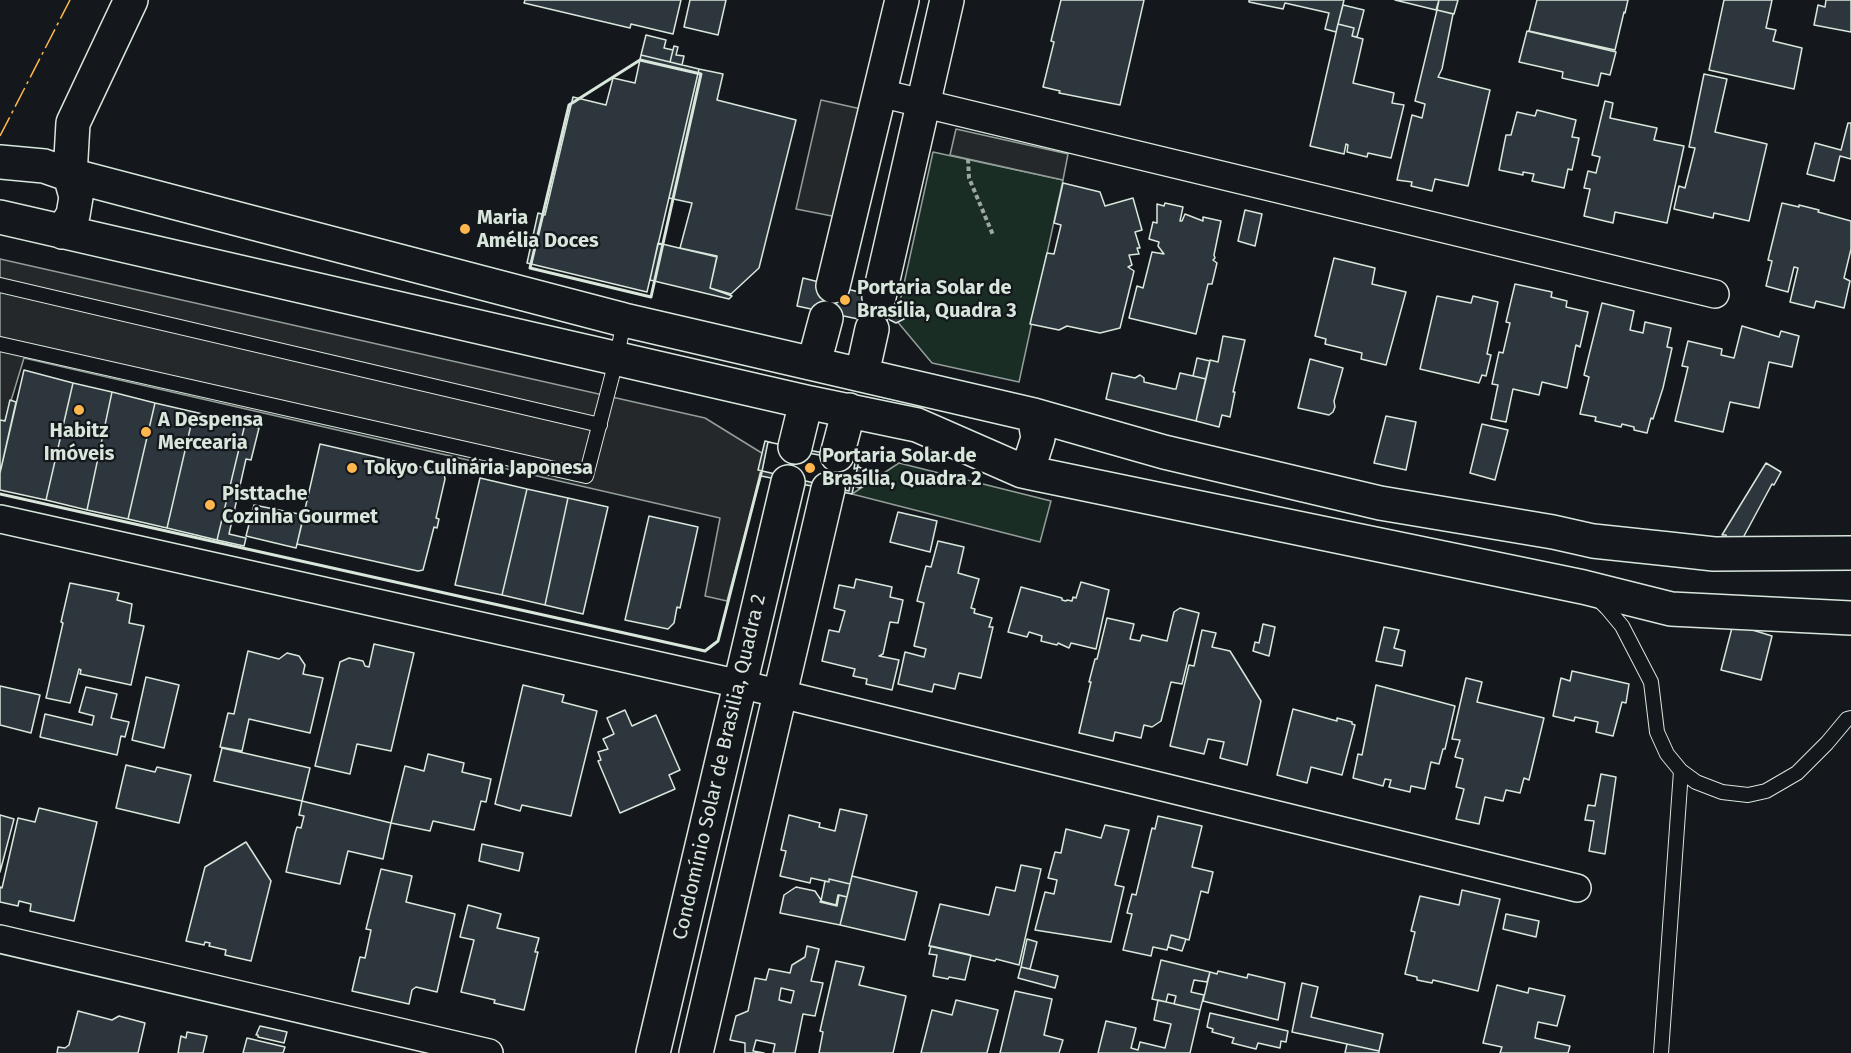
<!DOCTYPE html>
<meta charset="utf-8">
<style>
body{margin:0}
canvas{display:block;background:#14181c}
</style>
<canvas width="1851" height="1053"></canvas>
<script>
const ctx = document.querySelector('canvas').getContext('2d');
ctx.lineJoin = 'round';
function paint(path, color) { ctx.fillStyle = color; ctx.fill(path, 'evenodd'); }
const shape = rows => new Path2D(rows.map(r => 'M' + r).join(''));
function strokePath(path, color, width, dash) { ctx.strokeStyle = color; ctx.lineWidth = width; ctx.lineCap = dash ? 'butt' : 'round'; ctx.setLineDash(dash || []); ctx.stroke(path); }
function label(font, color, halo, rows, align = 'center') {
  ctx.font = font + ' "Fira Sans",sans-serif'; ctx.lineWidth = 4.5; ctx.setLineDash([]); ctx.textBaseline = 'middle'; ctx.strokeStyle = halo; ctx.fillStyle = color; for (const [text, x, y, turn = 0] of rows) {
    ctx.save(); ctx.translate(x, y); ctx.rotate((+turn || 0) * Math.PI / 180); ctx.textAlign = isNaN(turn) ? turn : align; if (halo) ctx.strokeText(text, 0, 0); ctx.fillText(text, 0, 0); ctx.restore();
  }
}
const green = shape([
 [933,152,1063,180,1019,382,932,363,896,320,933,152],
 [899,463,1051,501,1040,542,852,494,899,463]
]);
paint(green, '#1a2d24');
strokePath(green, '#939e99', 1.5);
const parking = shape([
 [821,100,861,109,837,217,796,209,821,100],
 [956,129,1068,154,1063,180,950,155,956,129],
 [0,259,705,418,765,455,761,476,727,601,705,596,720,518,24,358,4,424,0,423,0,259]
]);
paint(parking, '#24282b');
strokePath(parking, '#939e99', 1.5);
const building = shape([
 [525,0,681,0,673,34,631,24,630,28,524,3,525,0],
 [690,0,726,0,718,35,684,27,690,0],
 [1061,0,1144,0,1120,105,1059,93,1060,91,1043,87,1054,42,1051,41,1061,0],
 [1249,0,1344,0,1336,32,1325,29,1329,13,1285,3,1283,9,1249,2,1249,0],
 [1395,0,1439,0,1436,10,1395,0],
 [1439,0,1458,0,1454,14,1437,10,1439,0],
 [1537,0,1628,0,1625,13,1624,12,1615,50,1529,31,1537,0],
 [1724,0,1772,0,1766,28,1776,30,1773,41,1802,48,1794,89,1709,70,1724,0],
 [1826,0,1851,0,1851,32,1814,25,1818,5,1825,7,1826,0],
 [1343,5,1364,10,1357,37,1352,36,1354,28,1338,24,1343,5],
 [1437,10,1453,14,1442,69,1438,77,1490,90,1468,186,1435,179,1432,191,1411,186,1412,182,1397,180,1412,115,1422,118,1425,104,1415,101,1437,10],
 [1338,24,1354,28,1352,36,1363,39,1353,83,1394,93,1392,103,1404,105,1391,158,1368,153,1367,157,1347,152,1348,145,1346,144,1344,154,1310,146,1338,24],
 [1527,31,1616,52,1610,75,1601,73,1598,86,1562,78,1563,72,1519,62,1527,31],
 [646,35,666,40,664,48,673,50,670,62,641,55,646,35],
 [674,46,678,47,676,55,684,56,682,65,670,62,674,46],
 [641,55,699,69,647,292,527,263,538,213,545,215,573,97,606,105,613,78,635,83,641,55],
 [699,69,723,74,717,100,796,120,759,268,731,294,710,288,717,256,680,248,692,203,669,198,699,69],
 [1704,74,1727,79,1715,132,1767,144,1749,221,1714,213,1713,218,1674,209,1679,186,1685,188,1695,148,1689,147,1704,74],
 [1605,101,1613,103,1610,118,1657,128,1654,140,1684,146,1667,223,1615,212,1613,223,1584,216,1590,189,1584,188,1588,171,1596,173,1600,157,1592,155,1605,101],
 [1537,110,1576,120,1572,137,1579,138,1572,170,1568,169,1564,188,1532,181,1534,174,1523,172,1523,175,1499,170,1506,135,1511,135,1517,112,1535,116,1537,110],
 [1848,123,1851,123,1851,159,1840,156,1834,181,1807,174,1815,143,1841,150,1848,123],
 [1063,183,1100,192,1105,206,1133,198,1142,230,1135,232,1140,248,1137,248,1139,254,1129,255,1132,265,1128,267,1134,271,1120,328,1100,333,1067,326,1059,330,1030,324,1047,253,1054,254,1061,225,1054,223,1063,183],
 [1165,203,1183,207,1180,221,1182,221,1185,214,1203,221,1203,217,1221,221,1214,255,1215,258,1213,260,1217,263,1212,284,1208,284,1196,334,1129,318,1137,286,1143,288,1152,252,1164,254,1158,246,1159,242,1149,239,1153,222,1157,223,1157,204,1164,206,1165,203],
 [1782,203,1799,207,1799,205,1819,210,1818,212,1851,221,1851,249,1844,278,1850,281,1844,308,1816,301,1814,308,1790,302,1798,268,1794,267,1788,292,1766,286,1772,261,1768,260,1782,203],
 [1245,210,1262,214,1255,246,1238,241,1245,210],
 [658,243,717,257,710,288,732,296,729,299,650,280,658,243],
 [1334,258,1375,268,1372,284,1406,292,1386,365,1361,359,1362,353,1325,344,1326,339,1315,336,1334,258],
 [803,278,859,292,859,290,893,298,891,305,899,303,904,307,904,319,896,323,890,320,888,317,886,325,797,306,803,278],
 [1515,284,1552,292,1551,297,1567,301,1566,307,1588,312,1580,347,1576,345,1567,388,1542,382,1539,395,1513,389,1506,422,1491,419,1498,385,1492,384,1499,352,1503,353,1510,323,1506,322,1515,284],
 [1437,296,1471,303,1473,296,1498,302,1487,354,1491,355,1486,376,1482,375,1479,383,1420,369,1437,296],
 [1602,303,1634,311,1630,330,1643,333,1645,322,1671,328,1667,347,1672,348,1663,388,1653,419,1651,418,1647,433,1634,430,1634,427,1622,424,1621,427,1595,421,1596,417,1580,414,1589,377,1584,375,1602,303],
 [1742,326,1779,337,1781,331,1799,336,1792,367,1769,362,1759,408,1730,402,1723,432,1675,421,1688,367,1682,366,1688,341,1722,349,1721,355,1734,358,1742,326],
 [1223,336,1245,340,1233,392,1235,392,1230,417,1222,415,1219,427,1196,421,1210,360,1218,362,1223,336],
 [1197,358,1210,361,1206,379,1193,376,1197,358],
 [1310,359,1343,368,1334,401,1335,407,1333,412,1329,415,1298,408,1310,359],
 [24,370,73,383,46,500,0,490,0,473,24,370],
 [1112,373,1135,378,1140,375,1144,378,1144,382,1174,389,1176,389,1180,373,1206,379,1196,421,1106,399,1112,373],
 [73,383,112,392,87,510,46,500,73,383],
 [112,392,155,403,128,519,87,510,112,392],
 [10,400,16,402,0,473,0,420,5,421,10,400],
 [155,403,194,412,167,528,128,519,155,403],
 [194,412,245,424,217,540,167,528,194,412],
 [1386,416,1416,422,1406,470,1374,463,1386,416],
 [245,424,259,428,251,460,246,459,229,534,246,538,244,546,217,540,245,424],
 [1482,424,1508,430,1495,480,1470,473,1482,424],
 [765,441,798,449,798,451,855,462,854,469,859,467,866,471,865,485,859,488,850,484,849,491,758,470,765,441],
 [768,442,859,460,852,494,761,476,768,442],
 [320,444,442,472,444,474,445,479,436,518,439,519,437,528,434,527,423,570,418,571,297,544,320,444],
 [1766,463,1781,472,1774,485,1772,484,1737,549,1728,544,1726,535,1722,535,1766,463],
 [480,478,527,489,502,595,455,585,480,478],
 [527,489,568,498,545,605,502,595,527,489],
 [568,498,608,507,583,614,545,605,568,498],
 [254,505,304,515,296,548,246,536,254,505],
 [898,512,937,521,930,552,890,542,898,512],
 [649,516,698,527,680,608,677,607,674,623,668,629,625,620,649,516],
 [938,541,964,547,958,573,979,579,971,608,975,609,974,613,992,618,989,627,993,627,981,678,959,673,955,689,934,684,932,692,898,684,905,652,924,657,926,649,914,646,924,603,917,601,926,566,931,567,938,541],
 [856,579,892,587,890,597,903,600,898,623,890,622,883,654,879,656,899,660,892,690,866,684,867,679,853,676,855,669,822,661,829,630,839,632,845,611,834,608,839,585,854,588,856,579],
 [1081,582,1109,590,1096,649,1071,643,1069,648,1058,643,1057,645,1041,641,1042,636,1029,632,1027,637,1008,632,1021,587,1062,598,1062,600,1066,601,1067,600,1072,601,1073,597,1076,598,1081,582],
 [70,583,119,593,117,600,132,604,129,623,144,626,131,685,80,674,81,670,79,669,70,703,46,698,63,623,61,622,70,583],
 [1180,608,1199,613,1182,684,1171,682,1161,721,1152,727,1144,725,1141,738,1115,732,1113,741,1079,733,1091,682,1089,682,1095,659,1097,659,1107,618,1134,624,1130,639,1140,641,1142,635,1167,641,1174,612,1180,608],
 [1263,624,1275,627,1269,656,1253,651,1255,642,1259,643,1263,624],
 [1733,624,1772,636,1761,680,1721,670,1733,624],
 [1384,627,1399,630,1394,648,1405,651,1402,666,1376,661,1384,627],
 [1202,630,1216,633,1212,647,1230,651,1261,701,1247,765,1220,758,1224,742,1208,739,1204,754,1170,746,1189,665,1194,666,1202,630],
 [374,644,414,653,391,751,357,744,350,774,315,766,340,662,349,658,363,661,365,666,369,667,374,644],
 [248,651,279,659,287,653,299,656,305,665,303,674,323,678,310,733,249,719,242,751,220,747,228,713,234,714,248,651],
 [1572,671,1629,684,1626,703,1622,702,1613,736,1596,732,1598,722,1575,717,1574,721,1553,716,1561,678,1570,681,1572,671],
 [146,677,179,685,164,748,132,740,146,677],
 [1466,678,1482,682,1477,702,1544,718,1529,780,1524,778,1520,793,1506,790,1503,801,1485,797,1479,824,1456,819,1464,789,1456,787,1463,759,1455,757,1460,740,1452,739,1466,678],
 [523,685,564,695,562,702,597,711,571,816,522,805,520,811,495,804,523,685],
 [1376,685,1455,706,1445,749,1443,749,1439,764,1431,762,1425,789,1411,786,1410,792,1389,787,1391,780,1385,779,1383,786,1353,778,1358,754,1362,755,1376,685],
 [0,686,40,695,31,733,0,725,0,686],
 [86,687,117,694,111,718,129,722,125,737,121,736,117,755,40,737,45,714,92,725,94,716,79,712,86,687],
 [1293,709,1337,721,1337,718,1352,722,1352,724,1355,725,1342,775,1311,767,1307,783,1277,775,1293,709],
 [625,710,632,726,656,715,680,770,669,775,675,789,620,813,598,761,601,760,598,752,608,749,603,739,614,734,607,718,625,710],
 [222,748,310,768,302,801,214,781,222,748],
 [428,754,464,763,462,772,491,779,486,802,481,801,474,830,433,821,430,831,391,823,405,766,424,771,428,754],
 [126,765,155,772,157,767,191,775,179,823,116,808,126,765],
 [1601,774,1616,777,1605,854,1589,851,1594,821,1585,820,1588,805,1595,806,1601,774],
 [302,801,391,823,383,859,348,851,340,884,286,872,295,833,297,827,301,828,304,816,299,815,302,801],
 [39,808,97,822,74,921,30,911,31,904,19,901,18,906,0,902,0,887,2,888,18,818,35,822,39,808],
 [840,809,867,815,850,884,829,879,829,882,811,878,810,883,780,876,786,851,781,850,789,815,820,823,819,827,835,831,840,809],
 [0,815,14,819,0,872,0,815],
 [1158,816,1202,826,1192,867,1213,872,1208,893,1201,891,1189,940,1171,935,1167,950,1153,947,1151,956,1123,950,1132,914,1127,913,1132,894,1136,895,1152,828,1155,829,1158,816],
 [1105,825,1129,830,1115,885,1124,887,1111,942,1035,930,1045,892,1054,894,1057,880,1048,878,1055,852,1061,853,1066,829,1101,838,1105,825],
 [246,842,271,881,251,961,225,955,226,950,209,946,210,943,205,942,204,945,186,941,205,867,246,842],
 [482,844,523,853,519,871,479,861,482,844],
 [1021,865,1041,869,1019,965,996,959,995,961,929,946,940,904,989,915,996,887,1015,891,1021,865],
 [381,869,412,876,406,902,455,914,437,992,416,987,412,990,409,1004,352,991,360,957,365,958,371,930,366,929,381,869],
 [852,876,917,892,905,940,840,925,852,876],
 [829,879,850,884,847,897,838,895,836,905,821,901,825,881,829,882,829,879],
 [796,887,815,891,821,900,820,902,837,906,839,895,847,897,840,925,780,913,784,895,796,887],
 [1462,890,1500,899,1478,991,1433,980,1432,983,1417,980,1417,977,1405,974,1415,932,1411,931,1420,896,1459,905,1462,890],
 [468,905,501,914,497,928,539,938,535,952,538,952,524,1010,494,1003,495,1000,461,992,474,940,460,937,468,905],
 [1506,914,1539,921,1536,937,1503,929,1506,914],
 [1171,935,1186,939,1182,951,1168,947,1171,935],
 [1027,939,1037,942,1030,969,1021,967,1027,939],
 [807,946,819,949,811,981,823,983,815,1016,803,1014,795,1053,773,1053,775,1044,756,1040,753,1051,764,1053,745,1053,745,1043,730,1040,736,1016,748,1011,755,978,766,980,769,969,790,973,792,965,805,957,807,946],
 [781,988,794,991,791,1003,779,1000,781,988],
 [931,946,971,955,965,980,949,977,948,979,933,976,937,955,929,954,931,946],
 [1161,960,1210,972,1207,982,1194,980,1191,992,1204,995,1200,1010,1174,1004,1176,996,1168,994,1166,1002,1152,999,1161,960],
 [836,961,864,967,859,985,906,996,893,1053,819,1053,823,1032,820,1031,836,961],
 [1021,967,1058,976,1055,988,1018,978,1021,967],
 [1218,971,1247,978,1248,974,1285,983,1278,1020,1203,1001,1210,972,1217,974,1218,971],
 [1302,983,1318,987,1311,1017,1383,1034,1379,1051,1292,1032,1302,983],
 [1497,985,1528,993,1529,988,1565,996,1557,1026,1538,1022,1535,1038,1570,1046,1568,1053,1500,1053,1502,1047,1483,1043,1497,985],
 [1015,991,1052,999,1044,1035,1063,1040,1059,1053,1000,1053,1015,991],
 [956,1000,998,1010,987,1053,921,1053,932,1010,952,1015,956,1000],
 [1158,1000,1200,1010,1190,1053,1098,1053,1106,1021,1136,1028,1131,1048,1138,1050,1140,1042,1165,1048,1171,1024,1154,1020,1158,1000],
 [78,1011,112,1020,119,1016,145,1023,138,1053,57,1053,58,1047,65,1048,69,1045,78,1011],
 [1210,1013,1288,1031,1286,1042,1281,1041,1280,1048,1258,1043,1256,1049,1232,1043,1234,1038,1212,1032,1213,1029,1207,1027,1210,1013],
 [260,1026,287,1032,284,1043,258,1037,258,1035,256,1035,260,1026],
 [187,1032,207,1036,203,1053,178,1053,181,1036,186,1038,187,1032],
 [247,1038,285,1047,283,1053,243,1053,247,1038],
 [1347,1044,1379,1051,1379,1053,1345,1053,1347,1044]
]);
paint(building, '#2c363c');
strokePath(building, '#d8e6dc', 1.5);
const service = shape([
 [0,285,600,425],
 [0,344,586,476,617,357,624,320],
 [1598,599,1607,608,1622,626,1651,682,1657,732,1667,754,1681,771,1696,782,1722,792,1748,795,1766,791,1797,773,1827,743,1847,719,1851,718],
 [1661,1053,1681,771]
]);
const minor = shape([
 [880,93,1715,294],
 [0,519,740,684,1577,888],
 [0,939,489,1053]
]);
const tertiary = shape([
 [0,162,44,166,70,175,624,320,1034,415,1164,452,1380,503,1553,532,1593,541,1669,549,1714,554,1851,553],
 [0,217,806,402,917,425,1022,471,1031,473,1583,587,1671,609,1851,618],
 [62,232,73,215,76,197,70,175,73,123,131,0],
 [833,286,902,0],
 [879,297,947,0],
 [814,363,826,318],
 [862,374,872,329],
 [795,447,806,402],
 [837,455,849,410],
 [1022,471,1032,457,1038,438,1034,415],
 [653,1053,788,482],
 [696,1053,828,489]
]);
strokePath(service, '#d8e6dc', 16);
strokePath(minor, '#d8e6dc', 30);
strokePath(tertiary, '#d8e6dc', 36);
strokePath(shape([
 [968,159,969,178,993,235]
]), '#9da8a2', 4, [4.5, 3]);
strokePath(service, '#14181c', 14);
strokePath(minor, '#14181c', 27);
strokePath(tertiary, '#14181c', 33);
strokePath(shape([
 [640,60,701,74,651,297,530,268,569,105,640,60],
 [0,494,705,651,718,641,761,473]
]), '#d8e6dc', 3);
strokePath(shape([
 [0,136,70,0]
]), '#ffb74d', 1.5, [21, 4.5, 3, 4.5]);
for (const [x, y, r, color] of [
 [465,229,6,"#ffb74d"],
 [845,300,6,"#ffb74d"],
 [79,410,6,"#ffb74d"],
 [146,432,6,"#ffb74d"],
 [352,468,6,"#ffb74d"],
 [810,468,6,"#ffb74d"],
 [210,505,6,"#ffb74d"]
]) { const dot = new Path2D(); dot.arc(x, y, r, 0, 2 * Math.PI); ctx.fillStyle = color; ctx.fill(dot); strokePath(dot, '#14181c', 2); }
label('bold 20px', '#d8e6dc', '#14181c', [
 ["Maria",477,218],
 ["Amélia Doces",477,241],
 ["Portaria Solar de",857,288],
 ["Brasília, Quadra 3",857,311],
 ["A Despensa",158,420],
 ["Mercearia",158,443],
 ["Habitz",79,431,"center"],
 ["Imóveis",79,454,"center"],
 ["Portaria Solar de",822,456],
 ["Brasília, Quadra 2",822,479],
 ["Tokyo Culinária Japonesa",364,468],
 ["Pisttache",222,494],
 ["Cozinha Gourmet",222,517]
], 'left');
label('20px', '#d8e6dc', '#14181c', [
 ["Condomínio Solar de Brasilia, Quadra 2",720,767,-77]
]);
</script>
